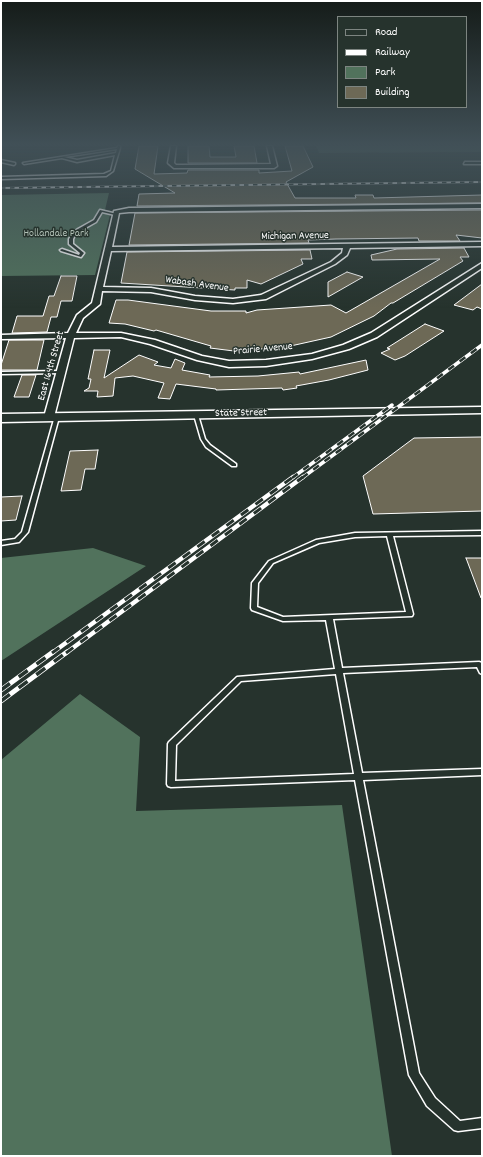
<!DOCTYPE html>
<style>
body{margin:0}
#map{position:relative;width:483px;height:1157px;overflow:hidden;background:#26332d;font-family:Dekko,sans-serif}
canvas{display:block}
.frame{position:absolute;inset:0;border:2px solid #fff;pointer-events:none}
.legend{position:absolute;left:337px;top:16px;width:130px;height:92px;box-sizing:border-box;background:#26332d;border:1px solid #7d8581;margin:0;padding:5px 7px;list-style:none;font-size:12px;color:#fff}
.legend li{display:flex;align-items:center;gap:8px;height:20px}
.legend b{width:20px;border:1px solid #7d8581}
</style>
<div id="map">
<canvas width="483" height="1157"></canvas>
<div class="frame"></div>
<ul class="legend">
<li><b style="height:5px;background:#26332d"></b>Road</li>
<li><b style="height:5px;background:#fff"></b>Railway</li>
<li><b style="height:11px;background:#51725c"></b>Park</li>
<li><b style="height:11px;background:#6d6956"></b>Building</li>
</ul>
</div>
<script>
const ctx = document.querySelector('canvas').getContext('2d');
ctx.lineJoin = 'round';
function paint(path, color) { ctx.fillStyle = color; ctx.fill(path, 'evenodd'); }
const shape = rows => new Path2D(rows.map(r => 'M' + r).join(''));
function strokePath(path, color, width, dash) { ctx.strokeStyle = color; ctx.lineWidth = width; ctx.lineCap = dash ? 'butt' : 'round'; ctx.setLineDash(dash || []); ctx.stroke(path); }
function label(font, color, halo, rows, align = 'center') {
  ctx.font = font + ' Dekko,sans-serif'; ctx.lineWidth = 3; ctx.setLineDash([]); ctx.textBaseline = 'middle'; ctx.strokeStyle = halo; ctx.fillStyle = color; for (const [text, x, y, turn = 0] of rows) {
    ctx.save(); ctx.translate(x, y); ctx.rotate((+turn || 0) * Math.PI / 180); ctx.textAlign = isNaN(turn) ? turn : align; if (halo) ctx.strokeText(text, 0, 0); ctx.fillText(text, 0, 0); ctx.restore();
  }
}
paint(shape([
 [316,146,482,146,482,152,319,153],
 [109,193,105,210,111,211,95,275,1,276,1,195],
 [93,548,146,566,1,661,1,558],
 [80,694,140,737,136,811,342,805,392,1156,1,1156,1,760]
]), '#51725c');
const building = shape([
 [139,146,158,146,154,174,187,173,188,170,259,170,259,173,292,171,285,146,303,146,313,167,286,182,295,198,356,198,355,195,373,195,374,198,482,195,482,203,137,206,139,194,175,193,135,169,139,146],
 [188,146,209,146,210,157,236,157,234,146,254,146,257,163,188,163,188,146],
 [482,210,482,238,456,235,460,241,419,241,418,238,336,239,308,240,309,243,129,245,135,213,482,210],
 [464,248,469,257,460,257,463,261,393,303,391,303,374,316,331,337,286,347,234,351,210,348,211,346,156,330,154,331,125,324,109,323,116,300,128,300,211,311,246,311,246,313,257,310,331,305,346,313,440,259,372,260,371,255,397,249,464,248],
 [310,250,312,259,301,259,303,264,261,284,247,280,247,288,235,288,235,290,121,283,127,252,310,250],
 [347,272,363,277,328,297,328,282,347,272],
 [61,276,77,276,72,301,61,301,57,317,51,317,47,332,12,333,17,316,43,316,49,296,54,296,61,276],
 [482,284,482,309,477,307,473,310,454,305,482,284],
 [425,324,444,331,405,356,395,360,381,353,390,349,387,348,425,324],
 [9,340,44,340,37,370,1,370,1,365,9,340],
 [94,350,110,350,104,378,139,355,158,362,154,365,171,368,175,359,185,363,182,370,210,375,209,377,258,376,299,372,300,374,366,360,368,370,329,380,296,386,297,388,283,390,282,388,216,390,216,389,176,384,170,399,158,398,164,383,133,376,115,378,113,396,97,397,98,391,84,391,89,388,91,379,88,379,94,350],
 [22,375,36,375,29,397,14,397,22,375],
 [482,437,482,511,373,514,363,476,414,438,482,437],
 [98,450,95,469,85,469,81,490,61,491,70,451,98,450],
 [22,496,16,520,1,521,1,497,22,496],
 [466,558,482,558,482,597,481,598,466,558]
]);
paint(building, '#6d6956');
strokePath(building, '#fff', 1);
const service = shape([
 [118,146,120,146,120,148,113,171,106,176,1,179,1,177,104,174,111,171,115,155,77,162,62,158,24,164,23,163,117,148,118,146],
 [117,149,116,153,77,160,64,157,117,149],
 [1,160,15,163,15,164,14,165,1,162,1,160],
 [465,162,482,162,482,164,464,164,465,162],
 [100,210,117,214,115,215,102,212,96,222,80,231,75,235,73,239,73,244,84,253,81,257,61,251,60,250,62,249,79,255,80,253,69,244,69,239,73,233,78,229,94,220,100,210],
 [61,371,63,372,63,373,1,374,1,372,61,371],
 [194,414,198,414,198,415,205,439,210,445,236,464,236,466,232,466,206,447,201,439,194,415,194,414],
 [55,416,59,416,59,417,28,532,19,542,1,545,1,541,15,539,22,532,55,416],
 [482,531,482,535,393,536,413,614,412,616,333,619,342,668,479,662,482,663,482,674,480,673,477,667,343,673,362,773,482,769,482,775,363,780,419,1073,435,1098,460,1121,482,1118,482,1128,458,1131,454,1130,427,1106,409,1075,355,780,171,787,168,786,167,784,168,744,169,742,237,677,335,669,326,620,283,621,252,610,251,608,252,583,269,561,316,540,355,533,482,531],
 [387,536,406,612,283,617,257,607,258,583,273,563,319,543,355,537,387,536],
 [336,674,354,774,175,781,176,745,241,681,336,674]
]);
const minor = shape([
 [171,146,176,146,174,163,176,165,182,165,271,164,267,146,272,146,277,166,274,168,174,168,168,163,171,146],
 [482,204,482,208,129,212,119,213,112,247,482,242,482,246,350,248,347,255,335,264,266,299,233,303,195,300,151,292,102,291,100,304,83,318,76,333,121,333,155,340,202,356,229,361,266,360,312,354,343,345,371,333,482,263,482,268,377,337,349,349,312,359,266,366,229,367,197,360,150,344,121,337,74,338,54,417,49,420,44,417,66,338,1,339,1,335,68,333,77,315,92,303,114,211,129,208,482,204],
 [343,248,342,253,331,262,261,295,233,299,195,296,151,288,103,287,111,251,343,248]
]);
const tertiary = shape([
 [482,407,482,413,1,422,1,414,482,407]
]);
strokePath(service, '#fff', 3);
strokePath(minor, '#fff', 3);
strokePath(tertiary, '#fff', 3);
paint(service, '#26332d');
paint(minor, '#26332d');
paint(tertiary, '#26332d');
const railFar3 = shape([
 [1,188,482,182]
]);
const railFar2 = shape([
 [292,478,392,405],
 [302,478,482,345]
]);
const railFar1 = shape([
 [52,653,293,477],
 [66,653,303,477]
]);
const rail = shape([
 [1,690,53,652],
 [1,701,67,652]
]);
strokePath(railFar3, '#fff', 2);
strokePath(railFar2, '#fff', 3.5);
strokePath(railFar1, '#fff', 4.5);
strokePath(rail, '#fff', 5);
strokePath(railFar3, '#26332d', 1.5, [4.5]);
strokePath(railFar2, '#26332d', 2.5, [7]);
strokePath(railFar1, '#26332d', 3, [9]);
strokePath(rail, '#26332d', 3.5, [11]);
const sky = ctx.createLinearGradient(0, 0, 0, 308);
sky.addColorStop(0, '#151c19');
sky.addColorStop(0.47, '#415057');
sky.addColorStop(1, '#41505700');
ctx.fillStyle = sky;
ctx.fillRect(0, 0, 483, 308);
label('11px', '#b1c0b6', '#26332d', [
 ["Hollandale Park",56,234]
]);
label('11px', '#fff', '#26332d', [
 ["Michigan Avenue",295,237,-1],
 ["Wabash Avenue",197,285,8],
 ["Prairie Avenue",263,350,-5],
 ["East 164th Street",52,366,-74],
 ["State Street",241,414,-1]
]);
</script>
